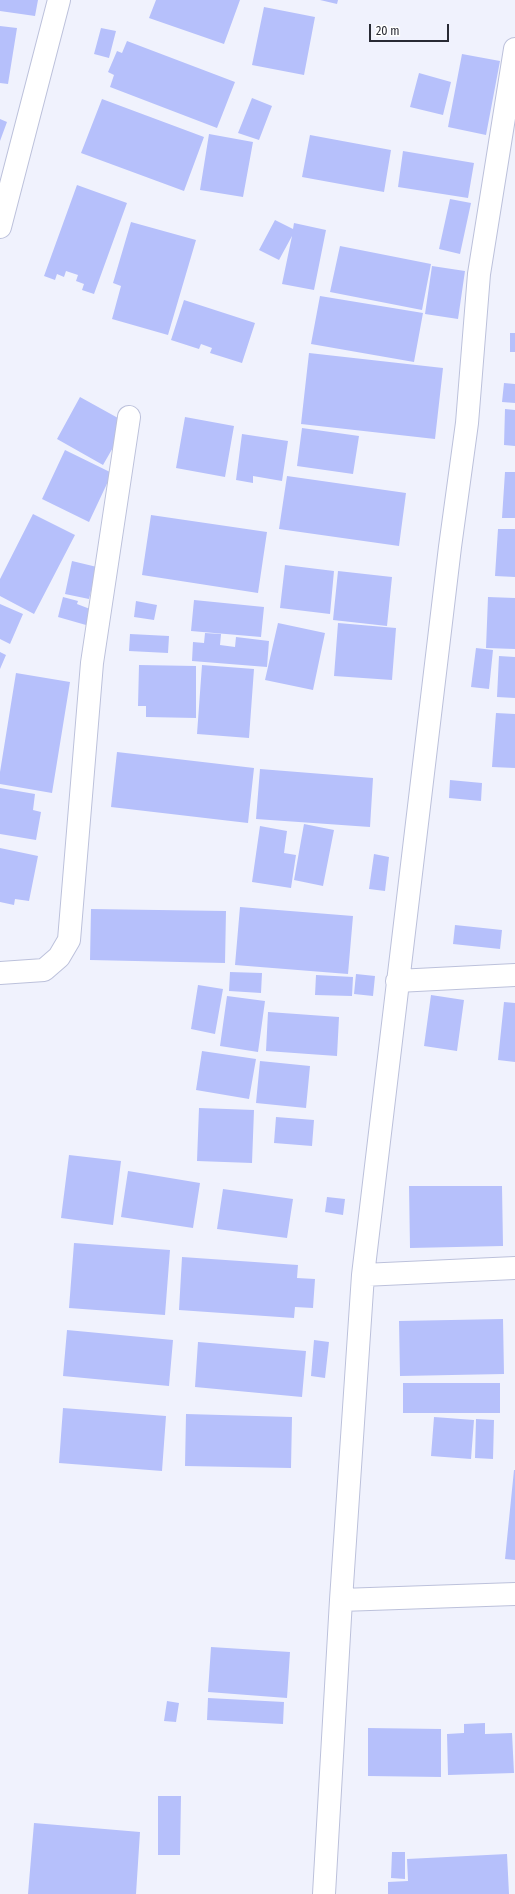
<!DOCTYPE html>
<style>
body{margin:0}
#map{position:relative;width:515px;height:1894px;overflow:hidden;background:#f0f2fd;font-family:"Fira Sans Condensed",sans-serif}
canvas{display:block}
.scale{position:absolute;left:369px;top:24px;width:80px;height:18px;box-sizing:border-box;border:2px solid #282a34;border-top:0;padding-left:5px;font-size:12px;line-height:14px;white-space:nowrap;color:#282a34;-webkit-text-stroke:3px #fff;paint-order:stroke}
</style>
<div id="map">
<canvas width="515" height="1894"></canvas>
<div class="scale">20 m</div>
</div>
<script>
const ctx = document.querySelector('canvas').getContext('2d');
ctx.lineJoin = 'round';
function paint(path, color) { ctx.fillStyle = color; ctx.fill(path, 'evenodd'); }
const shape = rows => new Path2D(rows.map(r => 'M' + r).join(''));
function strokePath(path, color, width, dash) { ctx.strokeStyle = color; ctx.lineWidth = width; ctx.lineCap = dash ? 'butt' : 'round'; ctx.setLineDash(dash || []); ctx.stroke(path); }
paint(shape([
 [0,0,38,0,35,16,0,11],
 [156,0,240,0,224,44,149,18],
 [320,0,338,0,337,4],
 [264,7,315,17,304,75,252,65],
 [0,26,17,28,8,84,0,83],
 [101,28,116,31,109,58,94,54],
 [127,41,235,82,217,128,110,87,114,75,108,72,117,51,122,53],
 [462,54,500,61,486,135,448,127],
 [419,73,451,82,443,115,410,107],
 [252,98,272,106,259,140,238,133],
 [102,99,204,137,184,191,81,153],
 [0,119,7,122,0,141],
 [209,134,253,142,243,197,200,190],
 [310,135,391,150,384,192,302,177],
 [403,151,474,163,468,198,398,187],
 [77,185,127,203,94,294,82,290,84,284,76,281,78,275,66,271,64,277,57,274,55,280,44,276],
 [450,199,471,203,460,254,439,249],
 [275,220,293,229,294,223,326,230,314,290,282,284,292,236,279,260,259,250],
 [131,222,196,240,168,335,112,319,121,286,113,283],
 [340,246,431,264,422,310,330,292],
 [432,266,465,271,458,319,425,314],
 [320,296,423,313,414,362,311,344],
 [184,300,255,323,242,363,210,353,212,348,201,344,199,349,171,340],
 [510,333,515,333,515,352,510,352],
 [309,353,443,368,435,439,301,424],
 [504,383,515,384,515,403,502,402],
 [80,397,127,423,103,465,57,439],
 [505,409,515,410,515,446,504,445],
 [185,417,234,426,225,477,176,468],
 [302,428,359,436,353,474,297,466],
 [242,434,288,441,282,481,253,476,253,483,236,480],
 [65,450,112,473,89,522,42,499],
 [505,472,515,472,515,518,502,518],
 [287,476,406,493,399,546,279,529],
 [33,514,75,535,34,614,0,596,0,579],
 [151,515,267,532,258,593,142,575],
 [498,529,515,529,515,577,495,576],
 [72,561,97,567,89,599,65,594],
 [285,565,334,571,330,614,280,608],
 [338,571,392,577,387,626,333,620],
 [63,597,78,601,77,604,90,609,86,625,58,617],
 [488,597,515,598,515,649,486,648],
 [194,600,264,607,261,637,191,631],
 [136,601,157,605,154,620,134,617],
 [0,604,23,614,10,644,0,639],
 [278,623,325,633,313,690,265,680],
 [338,623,396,628,392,680,334,676],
 [205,633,221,634,220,645,235,647,236,637,269,641,267,667,192,661,193,642,204,643],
 [130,634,169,636,168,653,129,651],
 [476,648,493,650,489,689,471,687],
 [0,652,6,655,0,669],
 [499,656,515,657,515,698,497,697],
 [139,665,196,666,196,718,146,717,146,706,138,706],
 [202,665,254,669,249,738,197,734],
 [16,673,70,682,52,793,0,784,0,772],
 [496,713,515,714,515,768,492,767],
 [117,752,254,768,248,823,111,807],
 [260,769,373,778,370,827,256,819],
 [450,780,482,783,481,801,449,798],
 [0,788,35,794,33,810,41,812,36,840,0,834],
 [304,824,334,830,323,886,294,880],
 [260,826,287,831,284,853,296,855,291,888,252,882],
 [0,848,38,856,29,901,15,899,14,905,0,902],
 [374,854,389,857,385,891,369,889],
 [240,907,353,916,348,974,235,965],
 [91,909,226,911,225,963,90,960],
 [455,925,502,930,500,949,453,944],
 [230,972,262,973,261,993,229,991],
 [356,974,375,976,373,996,354,994],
 [316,975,353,977,352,996,315,995],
 [198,985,223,989,215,1034,191,1029],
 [431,995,464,1000,457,1051,424,1046],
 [227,996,265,1001,258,1052,220,1046],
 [504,1002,515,1003,515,1062,498,1060],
 [268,1012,339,1017,337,1056,266,1051],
 [202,1051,256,1059,249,1099,196,1090],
 [260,1061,310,1066,306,1108,256,1103],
 [199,1108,254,1110,252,1163,197,1161],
 [276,1117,314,1120,312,1146,274,1143],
 [69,1155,121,1161,113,1225,61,1218],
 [128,1171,200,1183,193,1228,121,1217],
 [409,1186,502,1186,503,1246,410,1248],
 [223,1189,293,1199,287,1238,217,1229],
 [327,1197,345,1199,343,1215,325,1212],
 [74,1243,170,1250,165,1315,69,1308],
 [182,1257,298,1265,297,1278,315,1279,313,1308,295,1307,294,1318,179,1310],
 [503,1319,504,1374,400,1376,399,1321],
 [67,1330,173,1340,169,1386,63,1376],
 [314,1340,329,1342,325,1378,311,1376],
 [198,1342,306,1351,302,1397,195,1387],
 [403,1383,500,1383,500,1413,403,1413],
 [63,1408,166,1416,162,1471,59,1463],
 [186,1414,292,1417,291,1468,185,1466],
 [434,1417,474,1420,471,1459,431,1456],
 [476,1419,494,1420,493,1459,475,1458],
 [514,1470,515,1470,515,1560,505,1559],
 [211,1647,290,1652,287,1698,208,1692],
 [208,1698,284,1702,283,1724,207,1720],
 [167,1701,179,1703,176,1722,164,1721],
 [485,1723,485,1734,512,1733,514,1773,448,1775,447,1734,464,1733,464,1724],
 [368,1728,441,1729,441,1777,368,1776],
 [158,1796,181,1796,180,1855,158,1855],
 [34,1823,140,1832,136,1894,28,1894],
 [392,1852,405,1852,405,1879,391,1878],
 [507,1854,509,1894,388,1894,388,1882,408,1881,407,1859]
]), '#b6c0fb');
const minor = shape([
 [0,227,59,0],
 [0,973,44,970,59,957,69,940,92,663,129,417],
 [397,981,515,975],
 [363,1275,515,1268],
 [341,1600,515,1594],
 [324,1894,341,1600,363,1275,450,547,467,423,479,274,515,49]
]);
strokePath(minor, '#bcc1db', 24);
strokePath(minor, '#fff', 22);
</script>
